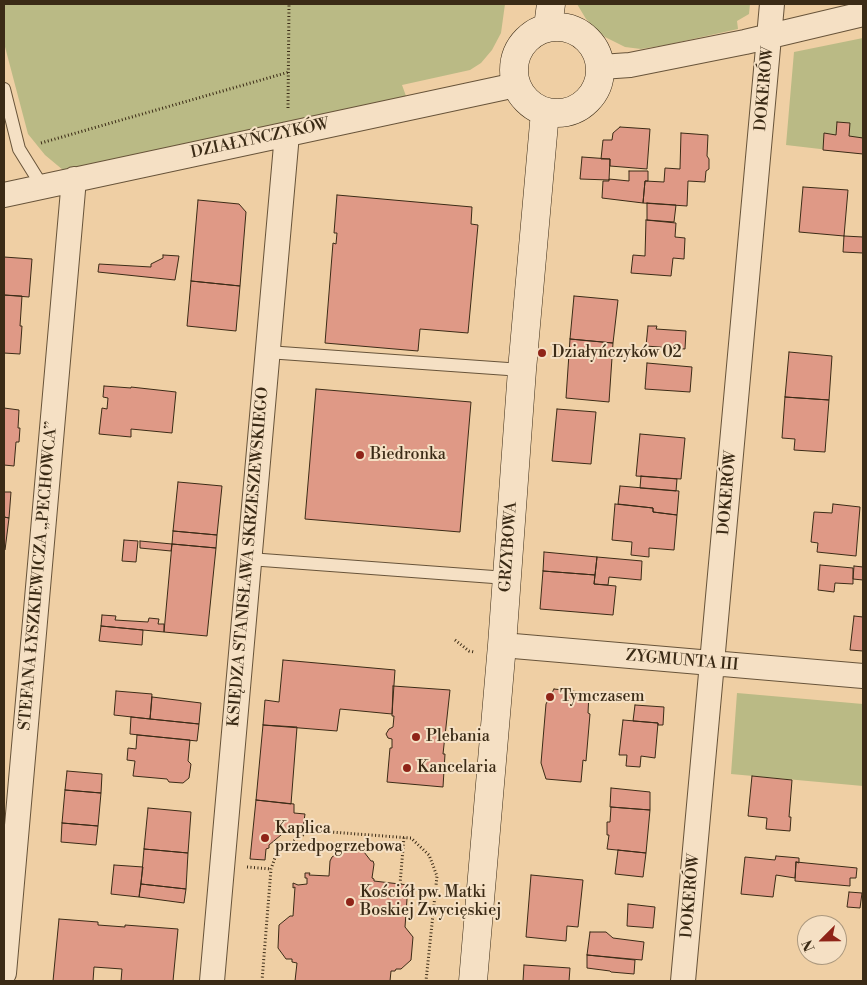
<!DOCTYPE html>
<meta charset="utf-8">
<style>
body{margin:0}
#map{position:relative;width:867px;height:985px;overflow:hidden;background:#efcfa4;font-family:"Libre Bodoni",serif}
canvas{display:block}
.frame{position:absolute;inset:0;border:5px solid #3b2b16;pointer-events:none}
.north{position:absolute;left:797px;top:915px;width:50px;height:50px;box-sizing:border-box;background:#f5e0c4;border:1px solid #ab987e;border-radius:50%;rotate:247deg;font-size:14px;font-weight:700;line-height:20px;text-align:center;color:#3b2b16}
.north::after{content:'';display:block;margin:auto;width:18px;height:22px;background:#8f2418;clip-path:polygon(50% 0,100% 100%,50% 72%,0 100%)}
</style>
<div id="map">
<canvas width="867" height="985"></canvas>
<div class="frame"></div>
<div class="north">N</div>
</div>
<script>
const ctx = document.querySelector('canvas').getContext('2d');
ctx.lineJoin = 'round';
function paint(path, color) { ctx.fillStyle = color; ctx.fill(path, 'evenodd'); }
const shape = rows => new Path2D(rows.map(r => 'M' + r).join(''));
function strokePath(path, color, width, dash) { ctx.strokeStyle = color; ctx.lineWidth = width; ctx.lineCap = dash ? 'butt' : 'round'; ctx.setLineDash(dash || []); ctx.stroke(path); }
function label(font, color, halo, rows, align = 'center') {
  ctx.font = font + ' "Libre Bodoni",serif'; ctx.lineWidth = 4; ctx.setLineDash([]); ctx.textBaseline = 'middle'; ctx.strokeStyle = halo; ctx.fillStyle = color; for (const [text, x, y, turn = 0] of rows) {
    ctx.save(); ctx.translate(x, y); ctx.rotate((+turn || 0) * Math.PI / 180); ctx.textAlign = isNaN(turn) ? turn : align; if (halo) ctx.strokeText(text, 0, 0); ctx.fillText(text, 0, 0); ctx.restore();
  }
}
paint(shape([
 [4,4,505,4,501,33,492,50,481,63,470,70,402,85,406,96,378,103,63,170,45,155,28,134,4,43],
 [577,4,750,4,749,14,737,21,738,29,666,45,641,49,625,47,605,37,586,19],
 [863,38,863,154,786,145,794,52],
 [737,693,863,704,863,786,731,774]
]), '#baba85');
const building = shape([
 [837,122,850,123,849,136,863,138,863,154,823,150,824,133,836,135,837,122],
 [620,127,650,129,647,169,610,166,610,159,601,159,603,140,612,140,613,133,620,127],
 [681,133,708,135,707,156,709,159,709,169,706,171,705,182,688,181,687,206,643,203,645,181,664,182,665,168,680,169,681,133],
 [582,157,610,159,609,180,580,179,582,157],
 [629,171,648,171,648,181,645,181,643,203,602,198,603,181,609,181,609,179,629,181,629,171],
 [803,187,848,190,844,236,799,232,803,187],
 [337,195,472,207,471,224,478,225,468,333,420,329,418,351,325,343,333,243,336,244,337,233,334,233,337,195],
 [198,200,239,204,246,212,240,286,191,281,198,200],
 [647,203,676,205,674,222,647,220,647,203],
 [646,220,676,223,675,237,685,238,684,259,673,258,671,276,631,273,633,255,645,256,646,220],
 [844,236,863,237,863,253,843,252,844,236],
 [163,255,179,256,175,280,98,272,99,264,151,267,151,264,163,258,163,255],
 [4,257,32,259,29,297,4,295,4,257],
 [191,281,240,286,236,331,187,326,191,281],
 [4,295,22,296,20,326,22,326,20,354,4,353,4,295],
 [574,296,618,300,613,343,570,339,574,296],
 [648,326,657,326,656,329,686,331,685,349,646,346,648,326],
 [570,339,613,343,609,402,566,398,570,339],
 [789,352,832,356,829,400,785,397,789,352],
 [647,363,692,367,690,392,645,389,647,363],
 [104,386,131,388,131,387,176,392,172,433,131,429,131,437,99,434,102,408,107,409,108,398,103,397,104,386],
 [316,389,471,402,460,532,305,519,316,389],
 [785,397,829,400,825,452,794,450,795,439,782,438,785,397],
 [4,408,19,410,18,428,20,428,19,442,16,442,14,466,4,465,4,408],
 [557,409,596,412,591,464,552,461,557,409],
 [640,434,685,438,681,479,636,476,640,434],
 [641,476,677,479,676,491,640,488,641,476],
 [178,482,222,486,217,535,173,531,178,482],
 [620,486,679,491,677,515,653,512,653,508,618,504,620,486],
 [4,492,11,492,9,518,4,517,4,492],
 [615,504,653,508,653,512,677,515,674,550,649,548,649,557,631,555,632,542,612,540,615,504],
 [833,504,860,507,856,556,817,552,818,543,811,542,814,512,832,513,833,504],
 [4,517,9,518,5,550,4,550,4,517],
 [173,531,217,535,216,548,172,544,173,531],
 [124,540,138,541,136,562,122,561,124,540],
 [140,541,172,544,171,551,140,548,140,541],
 [172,544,216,548,207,636,164,632,172,544],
 [544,552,597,557,595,575,543,571,544,552],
 [597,557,642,561,641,580,609,577,608,585,594,584,597,557],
 [820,565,853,568,853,584,835,583,834,592,818,590,820,565],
 [854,566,863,567,863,580,853,579,854,566],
 [543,571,595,575,594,584,616,586,613,615,540,609,543,571],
 [102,615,116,616,115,620,148,622,149,618,159,619,158,624,164,624,164,632,101,626,102,615],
 [854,616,863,617,863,651,850,650,854,616],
 [101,626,143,630,142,645,99,641,101,626],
 [283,660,395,670,392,714,340,709,337,731,263,725,265,700,279,702,283,660],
 [393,686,450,690,443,754,445,754,443,787,387,782,390,748,392,748,392,739,388,738,386,734,389,729,393,727,394,716,392,716,393,686],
 [554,689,589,693,588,713,590,714,586,761,583,760,581,782,546,779,541,763,546,704,554,689],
 [116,691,152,694,150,719,114,715,116,691],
 [152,697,201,703,199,724,150,719,152,697],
 [635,705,664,707,663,725,658,725,658,723,633,721,635,705],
 [131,717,199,724,197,741,130,734,131,717],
 [623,720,658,723,655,758,641,756,640,767,626,766,627,755,619,755,623,720],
 [263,725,297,727,291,804,256,800,263,725],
 [137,735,190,740,188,761,191,764,189,778,183,783,169,782,167,779,133,776,135,761,127,760,128,748,136,749,137,735],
 [67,771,102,774,101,793,65,790,67,771],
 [752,776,792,780,789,817,791,817,790,831,766,829,767,818,748,816,752,776],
 [611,788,650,792,650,810,610,807,611,788],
 [65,790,101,793,98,826,62,823,65,790],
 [256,800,294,804,294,813,305,814,303,828,292,827,291,830,287,830,269,845,269,848,266,849,265,860,250,859,256,800],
 [611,807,650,810,646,853,607,849,609,835,607,835,607,822,610,822,611,807],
 [148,808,191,812,188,853,144,849,148,808],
 [62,823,98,826,96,845,61,842,62,823],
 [346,847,364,850,364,852,371,861,373,861,374,864,372,878,374,879,374,881,408,885,405,927,413,937,411,960,401,969,396,969,395,971,391,971,390,981,295,981,297,963,292,962,292,959,286,959,278,948,279,925,290,916,293,916,295,887,293,888,293,883,298,885,307,884,307,878,305,878,305,873,310,873,309,875,329,876,330,861,332,857,346,847],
 [144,849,188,853,186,889,141,884,144,849],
 [618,850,646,853,643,877,615,874,618,850],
 [776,856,799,858,799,863,796,862,795,878,776,875,773,897,741,894,745,857,775,860,776,856],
 [796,862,857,868,856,878,850,878,850,886,795,881,796,862],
 [114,865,143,867,139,897,111,894,114,865],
 [531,875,583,880,578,927,567,926,566,941,526,937,531,875],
 [141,884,186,889,184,903,139,897,141,884],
 [849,892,862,893,860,908,847,907,849,892],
 [628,904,655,907,653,928,627,926,628,904],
 [59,919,98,922,98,925,125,927,125,925,178,929,173,981,121,981,122,969,94,967,93,981,53,981,59,919],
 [590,932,606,932,613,938,644,942,642,960,587,955,590,932],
 [587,955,635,960,634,974,611,972,610,971,587,968,587,955],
 [524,965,570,968,569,981,523,981,524,965]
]);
paint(building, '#df9986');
strokePath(building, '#3b2b16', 1);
const lane = shape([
 [4,89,19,149,42,186],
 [267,352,522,370],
 [249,559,507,578]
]);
const street = shape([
 [601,67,630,65,745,42,863,14],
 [4,195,516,85],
 [502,645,863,676],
 [4,973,74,179],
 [212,981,287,134],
 [683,981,772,4]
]);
const secondary = shape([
 '514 70a43 43 0 1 1 86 0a43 43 0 1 1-86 0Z',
 [548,27,551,4],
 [473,981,502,645,522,370,545,112]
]);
strokePath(lane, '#68543a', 14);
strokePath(street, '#68543a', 26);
strokePath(secondary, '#3b2b16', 29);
strokePath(shape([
 [288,108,289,4],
 [41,143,289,72],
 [455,640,469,651,474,652],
 [247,867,271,869],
 [400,884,404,837],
 [262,981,271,869,277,852,306,833,316,831,411,838,429,855,437,876,426,981]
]), '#3b2b16', 3, [1, 2.5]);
strokePath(lane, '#f5e0c4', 12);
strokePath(street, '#f5e0c4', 24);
strokePath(secondary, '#f5e0c4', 28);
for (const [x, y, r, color] of [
 [542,353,5,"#8f2418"],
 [360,455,5,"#8f2418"],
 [550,697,5,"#8f2418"],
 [416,737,5,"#8f2418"],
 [407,768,5,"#8f2418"],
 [265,838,5,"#8f2418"],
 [350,902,5,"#8f2418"]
]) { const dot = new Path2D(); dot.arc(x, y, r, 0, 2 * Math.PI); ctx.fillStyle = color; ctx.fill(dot); strokePath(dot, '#f5e0c4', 2); }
label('16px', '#3b2b16', '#f5e0c4', [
 ["DOKERÓW",765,89,-85],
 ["DZIAŁYŃCZYKÓW",260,139,-12],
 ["DOKERÓW",728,493,-85],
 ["GRZYBOWA",509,547,-86],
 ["KSIĘDZA STANISŁAWA SKRZESZEWSKIEGO",249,557,-85],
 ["STEFANA ŁYSZKIEWICZA „PECHOWCA”",39,576,-85],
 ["ZYGMUNTA III",682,661,5],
 ["DOKERÓW",691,896,-85]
]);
label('16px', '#3b2b16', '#f5e0c4', [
 ["Działyńczyków 02",552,353],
 ["Biedronka",370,455],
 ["Tymczasem",560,697],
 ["Plebania",426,737],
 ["Kancelaria",417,768],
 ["Kaplica",275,829],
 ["przedpogrzebowa",275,847],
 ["Kościół pw. Matki",360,893],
 ["Boskiej Zwycięskiej",360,911]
], 'left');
</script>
